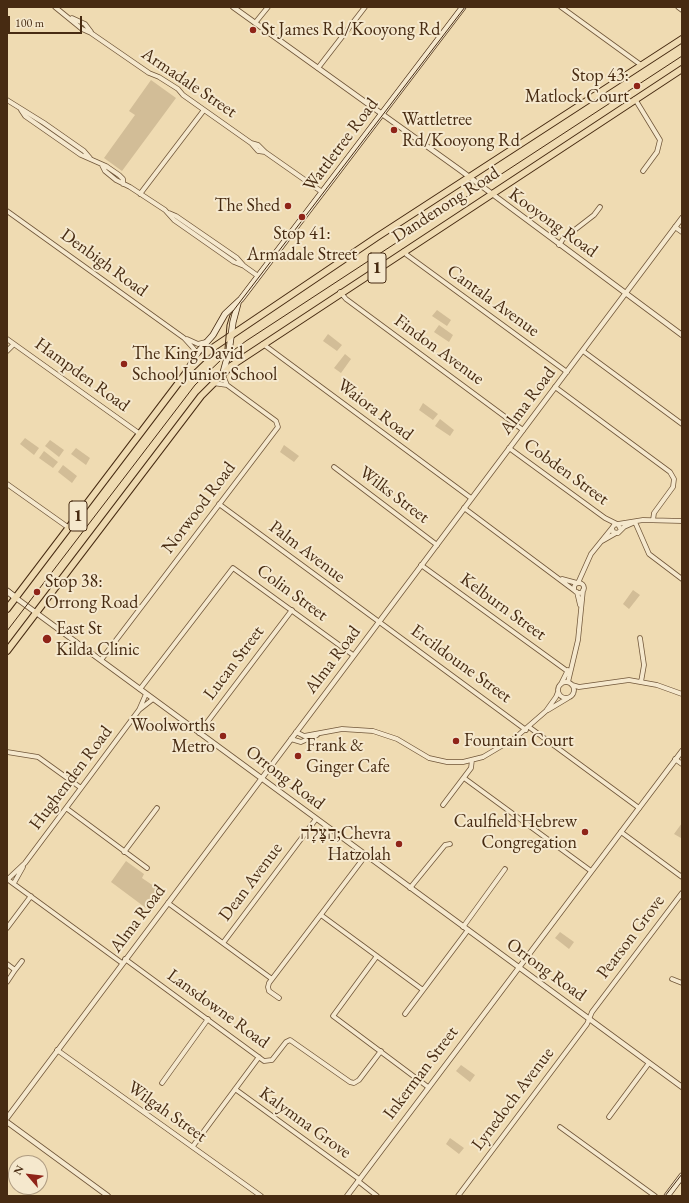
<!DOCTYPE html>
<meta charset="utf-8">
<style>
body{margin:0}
#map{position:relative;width:689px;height:1203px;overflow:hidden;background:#efdbb2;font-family:"EB Garamond",serif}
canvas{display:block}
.frame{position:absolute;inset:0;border:8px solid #472b12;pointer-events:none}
.north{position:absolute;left:8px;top:1155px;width:40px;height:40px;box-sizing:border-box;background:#f5e8cd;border:1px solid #af9c82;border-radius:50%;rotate:298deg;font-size:11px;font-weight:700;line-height:16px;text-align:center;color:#472b12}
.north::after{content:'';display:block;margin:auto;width:14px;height:18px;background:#8f2418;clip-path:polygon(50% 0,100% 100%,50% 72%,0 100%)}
.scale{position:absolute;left:8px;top:16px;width:74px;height:18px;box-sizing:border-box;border:2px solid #472b12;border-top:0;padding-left:5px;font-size:12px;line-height:14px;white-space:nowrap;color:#472b12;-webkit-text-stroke:3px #f5e8cd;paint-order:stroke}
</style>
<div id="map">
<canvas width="689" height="1203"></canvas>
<div class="frame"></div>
<div class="north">N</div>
<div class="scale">100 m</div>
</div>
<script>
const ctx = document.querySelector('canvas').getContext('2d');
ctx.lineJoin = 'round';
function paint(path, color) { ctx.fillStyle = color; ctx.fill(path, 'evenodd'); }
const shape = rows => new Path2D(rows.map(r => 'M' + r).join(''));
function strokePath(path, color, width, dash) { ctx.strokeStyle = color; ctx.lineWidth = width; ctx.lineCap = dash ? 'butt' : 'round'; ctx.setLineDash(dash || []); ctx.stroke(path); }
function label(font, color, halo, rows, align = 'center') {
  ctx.font = font + ' "EB Garamond","Frank Ruhl Libre",serif'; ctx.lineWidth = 4; ctx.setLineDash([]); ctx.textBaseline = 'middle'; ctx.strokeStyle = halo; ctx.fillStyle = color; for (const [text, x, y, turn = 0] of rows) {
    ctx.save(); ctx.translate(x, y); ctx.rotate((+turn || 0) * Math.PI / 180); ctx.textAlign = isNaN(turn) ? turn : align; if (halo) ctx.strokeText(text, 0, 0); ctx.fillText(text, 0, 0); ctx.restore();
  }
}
paint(shape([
 [151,80,176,98,122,171,104,158,135,115,129,111],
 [437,310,451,320,447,326,432,316],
 [439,325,453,335,449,342,434,332],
 [328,334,342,345,337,351,323,341],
 [345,354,351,359,341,373,334,368],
 [423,403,438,414,433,420,419,410],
 [440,419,454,430,450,436,435,426],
 [25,438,39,448,34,455,20,444],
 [50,440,64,450,59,457,45,446],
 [284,445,299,456,294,462,280,452],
 [76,448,90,458,86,465,71,454],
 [44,451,58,462,53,468,39,458],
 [63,465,77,476,72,483,58,472],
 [633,590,640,595,629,609,623,604],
 [682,823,682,837,681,838,674,834],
 [126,861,144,874,142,878,164,893,150,911,111,882],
 [560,932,574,942,569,949,555,938],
 [461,1065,475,1075,470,1082,456,1071],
 [450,1138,464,1148,459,1154,446,1144]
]), '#d2bd97');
const minor = shape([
 [55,7,82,29,91,33,149,73,159,77,178,89,183,95,251,143,258,145,265,152,322,192],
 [561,7,641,65],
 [678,7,682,10],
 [72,18,85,24,91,32],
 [255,23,268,7],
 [318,68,365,7],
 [635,99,660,140,657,152,643,171],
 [7,100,44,123,84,151,90,158],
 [21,110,25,116,81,155,106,166,119,175,123,179,123,184],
 [251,143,258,151,265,152],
 [102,165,105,171,116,180,130,187,165,210,174,220,234,262,244,266],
 [140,194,204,110],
 [7,211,184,338,194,349,196,354],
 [169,213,176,216,237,258,244,266,258,276],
 [675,227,682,232],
 [559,245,563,239,594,215,600,207],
 [404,251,407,255,567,372],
 [340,292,346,299,523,430],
 [7,339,140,434],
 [187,339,198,344,206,342],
 [263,344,471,498],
 [7,351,14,344],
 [583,351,682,424],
 [222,373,227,385],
 [555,387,670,472,674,479,673,487,654,513,653,520],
 [509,448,605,518,617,524],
 [334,467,437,545],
 [7,484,69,528],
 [219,504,526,730],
 [464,508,575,591],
 [635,522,649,554,682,579],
 [618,524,643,520,682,521],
 [621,530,618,524,614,525,612,528,613,532,618,533,624,527,633,523],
 [602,541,616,533],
 [421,565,570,673],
 [562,579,577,583],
 [578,583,591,554,612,528],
 '574 588a5 5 0 1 1 10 0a5 5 0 1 1-10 0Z',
 [577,592,580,605],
 [640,638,644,665,641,682],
 [101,660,278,427,276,421,227,385,213,383],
 [568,682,578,640,583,590],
 '558 690a8 8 0 1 1 16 0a8 8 0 1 1-16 0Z',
 [561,684,568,670],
 [572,685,579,687,629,680,657,685,682,694],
 [140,689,233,568,353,655],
 [139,710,153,699],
 [548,710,568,698],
 [529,727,639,808],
 [296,732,304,736,342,729,373,731,397,739,429,758,447,762,463,762,483,757,515,738,546,711,556,697,558,692],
 [199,733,292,610],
 [291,739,301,742,317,735],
 [7,752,38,757,81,788],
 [675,759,682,764],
 [464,778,591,871],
 [443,805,471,768,472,760],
 [66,808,147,868],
 [621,832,682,877],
 [124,852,157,808],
 [7,879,122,963],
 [8,879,25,863,81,788,139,710,146,694],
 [14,883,23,867],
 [410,888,445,845,450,844],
 [168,903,272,979],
 [321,915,423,990],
 [463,927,505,869],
 [7,928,31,896],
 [223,943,316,819],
 [377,956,333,1016,428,1087],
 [125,959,264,1061,272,1060,286,1042,290,1040,350,1082,354,1083,359,1080,381,1051],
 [7,964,15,970,7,982],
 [15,970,22,961],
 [672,979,682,983],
 [279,998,269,991,268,987,269,983,366,855],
 [405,1014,468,930],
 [57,1050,261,1196],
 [162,1083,208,1019],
 [235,1089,359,1179],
 [609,1117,649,1063],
 [560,1127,655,1196],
 [193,1146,259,1057],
 [358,1181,377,1196],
 [458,1196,587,1024,592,1012,682,893]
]);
const tertiary = shape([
 [233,7,460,170,682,335],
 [16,598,682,1087],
 [7,1118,682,218],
 [7,1122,108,1196],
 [347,1196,682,751]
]);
const secondary = shape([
 [187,371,198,352,213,335,225,314,241,299,463,7],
 [223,373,229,351,233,322,238,303],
 [7,591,16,598],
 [667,1196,682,1176]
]);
const trunk = shape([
 [7,609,186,373,211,349,377,237,682,39],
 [7,651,201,396,231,366,682,69]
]);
strokePath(minor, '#71573a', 5.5);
strokePath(tertiary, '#71573a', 6);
strokePath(secondary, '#472b12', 7);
strokePath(trunk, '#472b12', 8);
strokePath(minor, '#f5e8cd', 4);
strokePath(tertiary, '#f5e8cd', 4.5);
strokePath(secondary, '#f5e8cd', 5.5);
strokePath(trunk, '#efdbb2', 6);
strokePath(shape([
 [221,359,225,349,227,325,230,315,465,7],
 [7,631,195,385,223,358,246,341,682,56],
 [665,1196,682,1174]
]), '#472b12', 1);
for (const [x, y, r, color] of [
 [253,30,4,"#8f2418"],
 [637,86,4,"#8f2418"],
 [394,130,4,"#8f2418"],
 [288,206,4,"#8f2418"],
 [302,217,4,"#8f2418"],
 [124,364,4,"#8f2418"],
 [37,592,4,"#8f2418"],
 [47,639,5,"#8f2418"],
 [223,736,4,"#8f2418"],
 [456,741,4,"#8f2418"],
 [298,756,4,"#8f2418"],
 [585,832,4,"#8f2418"],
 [399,844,4,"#8f2418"]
]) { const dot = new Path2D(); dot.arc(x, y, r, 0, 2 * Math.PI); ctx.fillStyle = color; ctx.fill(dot); strokePath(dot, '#f5e8cd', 1.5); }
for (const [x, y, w] of [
 [377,268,18],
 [78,516,18]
]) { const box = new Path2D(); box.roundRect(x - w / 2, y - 15, w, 30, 3); ctx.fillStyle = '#f5e8cd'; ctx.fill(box); strokePath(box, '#472b12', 1); }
label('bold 17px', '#472b12', null, [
 ["1",377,268],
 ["1",78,516]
]);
label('18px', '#472b12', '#f5e8cd', [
 ["St James Rd/Kooyong Rd",261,30],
 ["Stop 43:",629,76,"right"],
 ["Matlock Court",629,97,"right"],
 ["Wattletree",402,120],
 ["Rd/Kooyong Rd",402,141],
 ["The Shed",280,206,"right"],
 ["Stop 41:",302,234,"center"],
 ["Armadale Street",302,255,"center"],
 ["The King David",132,354],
 ["School Junior School",132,375],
 ["Stop 38:",45,582],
 ["Orrong Road",45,603],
 ["East St",56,629],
 ["Kilda Clinic",56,650],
 ["Woolworths",215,726,"right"],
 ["Metro",215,747,"right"],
 ["Fountain Court",464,741],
 ["Frank &",306,746],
 ["Ginger Cafe",306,767],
 ["Caulfield Hebrew",577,822,"right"],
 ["Congregation",577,843,"right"],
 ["הַצָּלָה;Chevra",391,834,"right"],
 ["Hatzolah",391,855,"right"]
], 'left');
label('18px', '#472b12', '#f5e8cd', [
 ["Armadale Street",189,83,34],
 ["Wattletree Road",341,145,-53],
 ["Dandenong Road",446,205,-33],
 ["Kooyong Road",553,223,36],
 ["Denbigh Road",104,263,36],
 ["Cantala Avenue",493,301,36],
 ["Findon Avenue",439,350,36],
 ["Hampden Road",82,375,36],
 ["Alma Road",528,401,-53],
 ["Waiora Road",375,410,37],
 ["Cobden Street",566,472,36],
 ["Wilks Street",394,495,37],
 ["Norwood Road",199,508,-53],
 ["Palm Avenue",307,552,37],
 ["Colin Street",292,593,36],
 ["Kelburn Street",503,607,36],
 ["Alma Road",333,660,-53],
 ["Lucan Street",234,663,-53],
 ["Ercildoune Street",461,664,36],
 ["Hughenden Road",71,778,-53],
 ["Orrong Road",285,778,37],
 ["Dean Avenue",251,882,-53],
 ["Alma Road",138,919,-53],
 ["Pearson Grove",631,937,-53],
 ["Orrong Road",546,970,36],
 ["Lansdowne Road",218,1009,36],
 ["Inkerman Street",421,1073,-53],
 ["Lynedoch Avenue",513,1099,-53],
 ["Wilgah Street",167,1112,35],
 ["Kalymna Grove",305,1123,36]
]);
</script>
